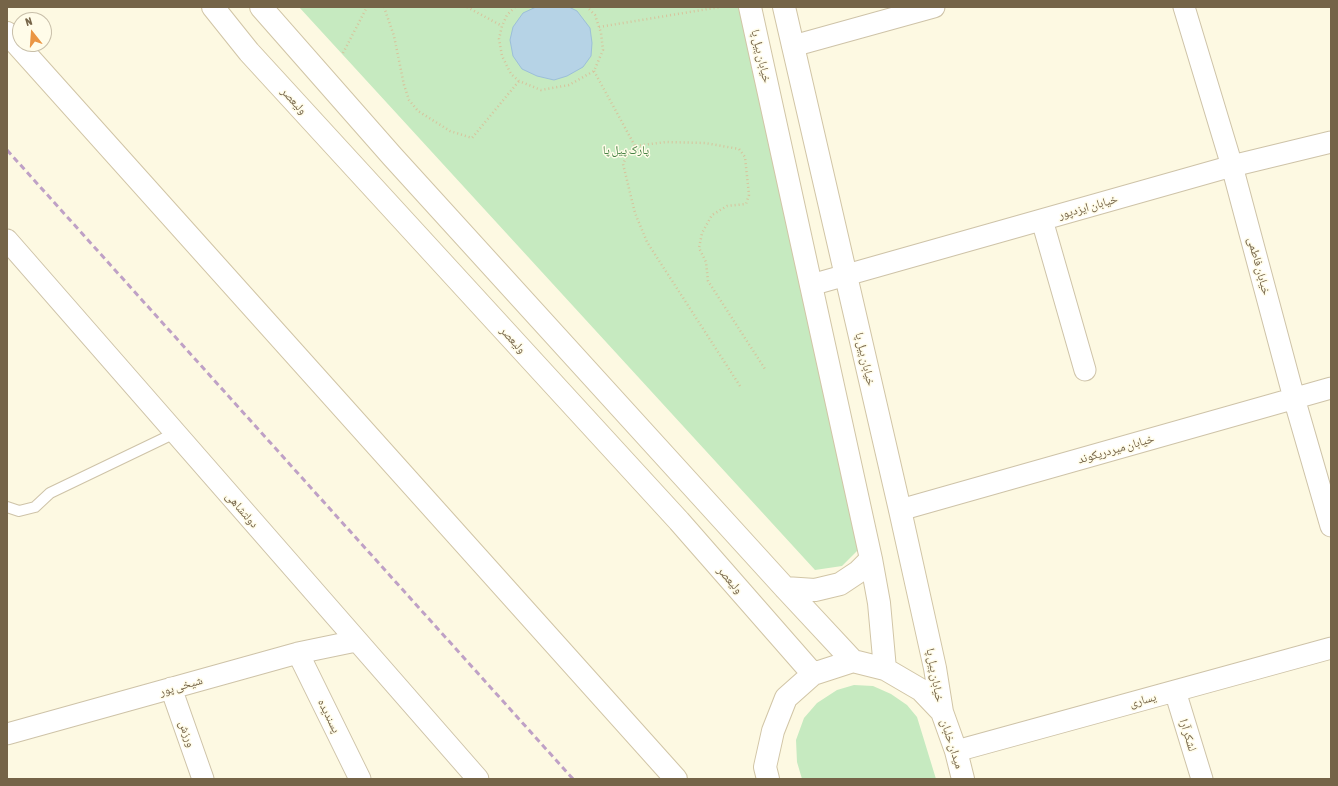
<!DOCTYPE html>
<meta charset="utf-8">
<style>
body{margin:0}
#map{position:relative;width:1338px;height:786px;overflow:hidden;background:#fdf9e2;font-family:"Asap Condensed",sans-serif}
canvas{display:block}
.frame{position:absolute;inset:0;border:8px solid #756448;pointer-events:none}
.north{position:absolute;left:12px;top:12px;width:40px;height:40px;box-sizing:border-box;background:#fffce9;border:1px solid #c8bfa9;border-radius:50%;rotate:343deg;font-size:11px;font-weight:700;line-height:16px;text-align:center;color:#756448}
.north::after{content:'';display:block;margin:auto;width:14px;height:18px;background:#ea9543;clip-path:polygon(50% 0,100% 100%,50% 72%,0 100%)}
</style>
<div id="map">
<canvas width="1338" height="786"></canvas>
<div class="frame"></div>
<div class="north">N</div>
</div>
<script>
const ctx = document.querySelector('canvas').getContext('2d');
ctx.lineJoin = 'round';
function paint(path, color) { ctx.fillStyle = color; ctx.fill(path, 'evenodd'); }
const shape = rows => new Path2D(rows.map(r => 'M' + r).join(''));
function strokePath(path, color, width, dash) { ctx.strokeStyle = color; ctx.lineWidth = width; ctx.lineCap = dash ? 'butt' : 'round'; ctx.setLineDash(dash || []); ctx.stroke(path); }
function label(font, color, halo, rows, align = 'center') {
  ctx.font = font + ' "Asap Condensed","Noto Naskh Arabic",sans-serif'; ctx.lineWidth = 3; ctx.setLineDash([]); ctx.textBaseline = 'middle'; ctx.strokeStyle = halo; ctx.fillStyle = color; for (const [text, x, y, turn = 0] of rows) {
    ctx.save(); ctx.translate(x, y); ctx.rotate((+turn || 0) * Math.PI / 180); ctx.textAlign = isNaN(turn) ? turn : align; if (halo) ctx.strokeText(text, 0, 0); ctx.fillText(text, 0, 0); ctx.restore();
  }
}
paint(shape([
 [299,7,741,7,861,547,842,566,815,570],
 [854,685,873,686,891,694,907,705,917,717,936,779,802,779,797,762,796,740,804,718,817,703,837,690]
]), '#c6eac0');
const water = shape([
 [536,7,569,7,577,11,590,28,592,43,591,56,583,67,567,76,554,80,537,76,522,69,513,56,510,40,513,27,523,13,536,7]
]);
paint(water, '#b6d3e6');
strokePath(water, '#9cbfd9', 1);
const lane = shape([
 [7,507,19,511,35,507,50,493,175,433]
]);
const street = shape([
 [1184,7,1232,166,1294,398,1331,526],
 [793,46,934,7],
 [1042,220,1085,370],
 [7,240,478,779],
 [811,285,1232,166,1331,142],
 [900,510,1331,388],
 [298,653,360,779],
 [171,688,203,779],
 [1175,691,1202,779],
 [7,734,298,653,356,641],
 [956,751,1331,648]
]);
const secondary = shape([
 [213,7,249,52,679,521,813,674],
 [261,7,392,156,785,588,853,661],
 [750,7,871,559,879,603,885,669],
 [784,7,900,510,935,668,942,712],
 [7,33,676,779],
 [785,588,815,590,840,584,858,572,871,559],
 [768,779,765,767,773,731,786,698,813,674,853,661,885,669,921,690,942,712,956,751,963,779]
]);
strokePath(lane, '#cec3a8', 12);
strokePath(street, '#cec3a8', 23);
strokePath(secondary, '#d1c5a6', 24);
strokePath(shape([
 [384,7,394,36,404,85,409,100,418,111,450,131,472,138,519,81],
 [467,7,502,26],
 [515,7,507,15,502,26,499,39,502,56,511,74,519,81,541,90,569,85,594,71,603,50,601,33,595,15,587,7],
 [599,27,720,7],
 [343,53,367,7],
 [594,71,635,146],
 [740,386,647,242,635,213,623,164,628,154,635,146,666,142,705,143,739,149,745,157,749,195,746,204,727,206,712,215,702,233,699,248,706,262,708,281,765,369]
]), '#d7c39c', 2.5, [1, 3]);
strokePath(lane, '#fff', 10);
strokePath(street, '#fff', 21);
strokePath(secondary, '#fff', 22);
strokePath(shape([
 [7,150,573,779]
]), '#bfa1c6', 3, [6, 4]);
label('12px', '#756448', '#fffce9', [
 ["خیابان پیل پا",761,56,77],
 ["ولیعصر",294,101,48],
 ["خیابان ایزدپور",1088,207,-16],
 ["خیابان فاطمی",1259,266,75],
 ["ولیعصر",513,340,48],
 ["خیابان پیل پا",865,359,77],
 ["خیابان میردریکوند",1116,449,-16],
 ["دولتشاهی",242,510,49],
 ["ولیعصر",730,580,49],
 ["خیابان پیل پا",935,675,80],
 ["شیخی پور",181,686,-16],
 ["یساری",1143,700,-15],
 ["پسندیده",329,716,64],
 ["ورزش",187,734,71],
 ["لشکر آرا",1188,735,73],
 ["میدان خلبان",952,744,72]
]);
label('12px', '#448142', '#fffce9', [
 ["پارک پیل پا",626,150]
]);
</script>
